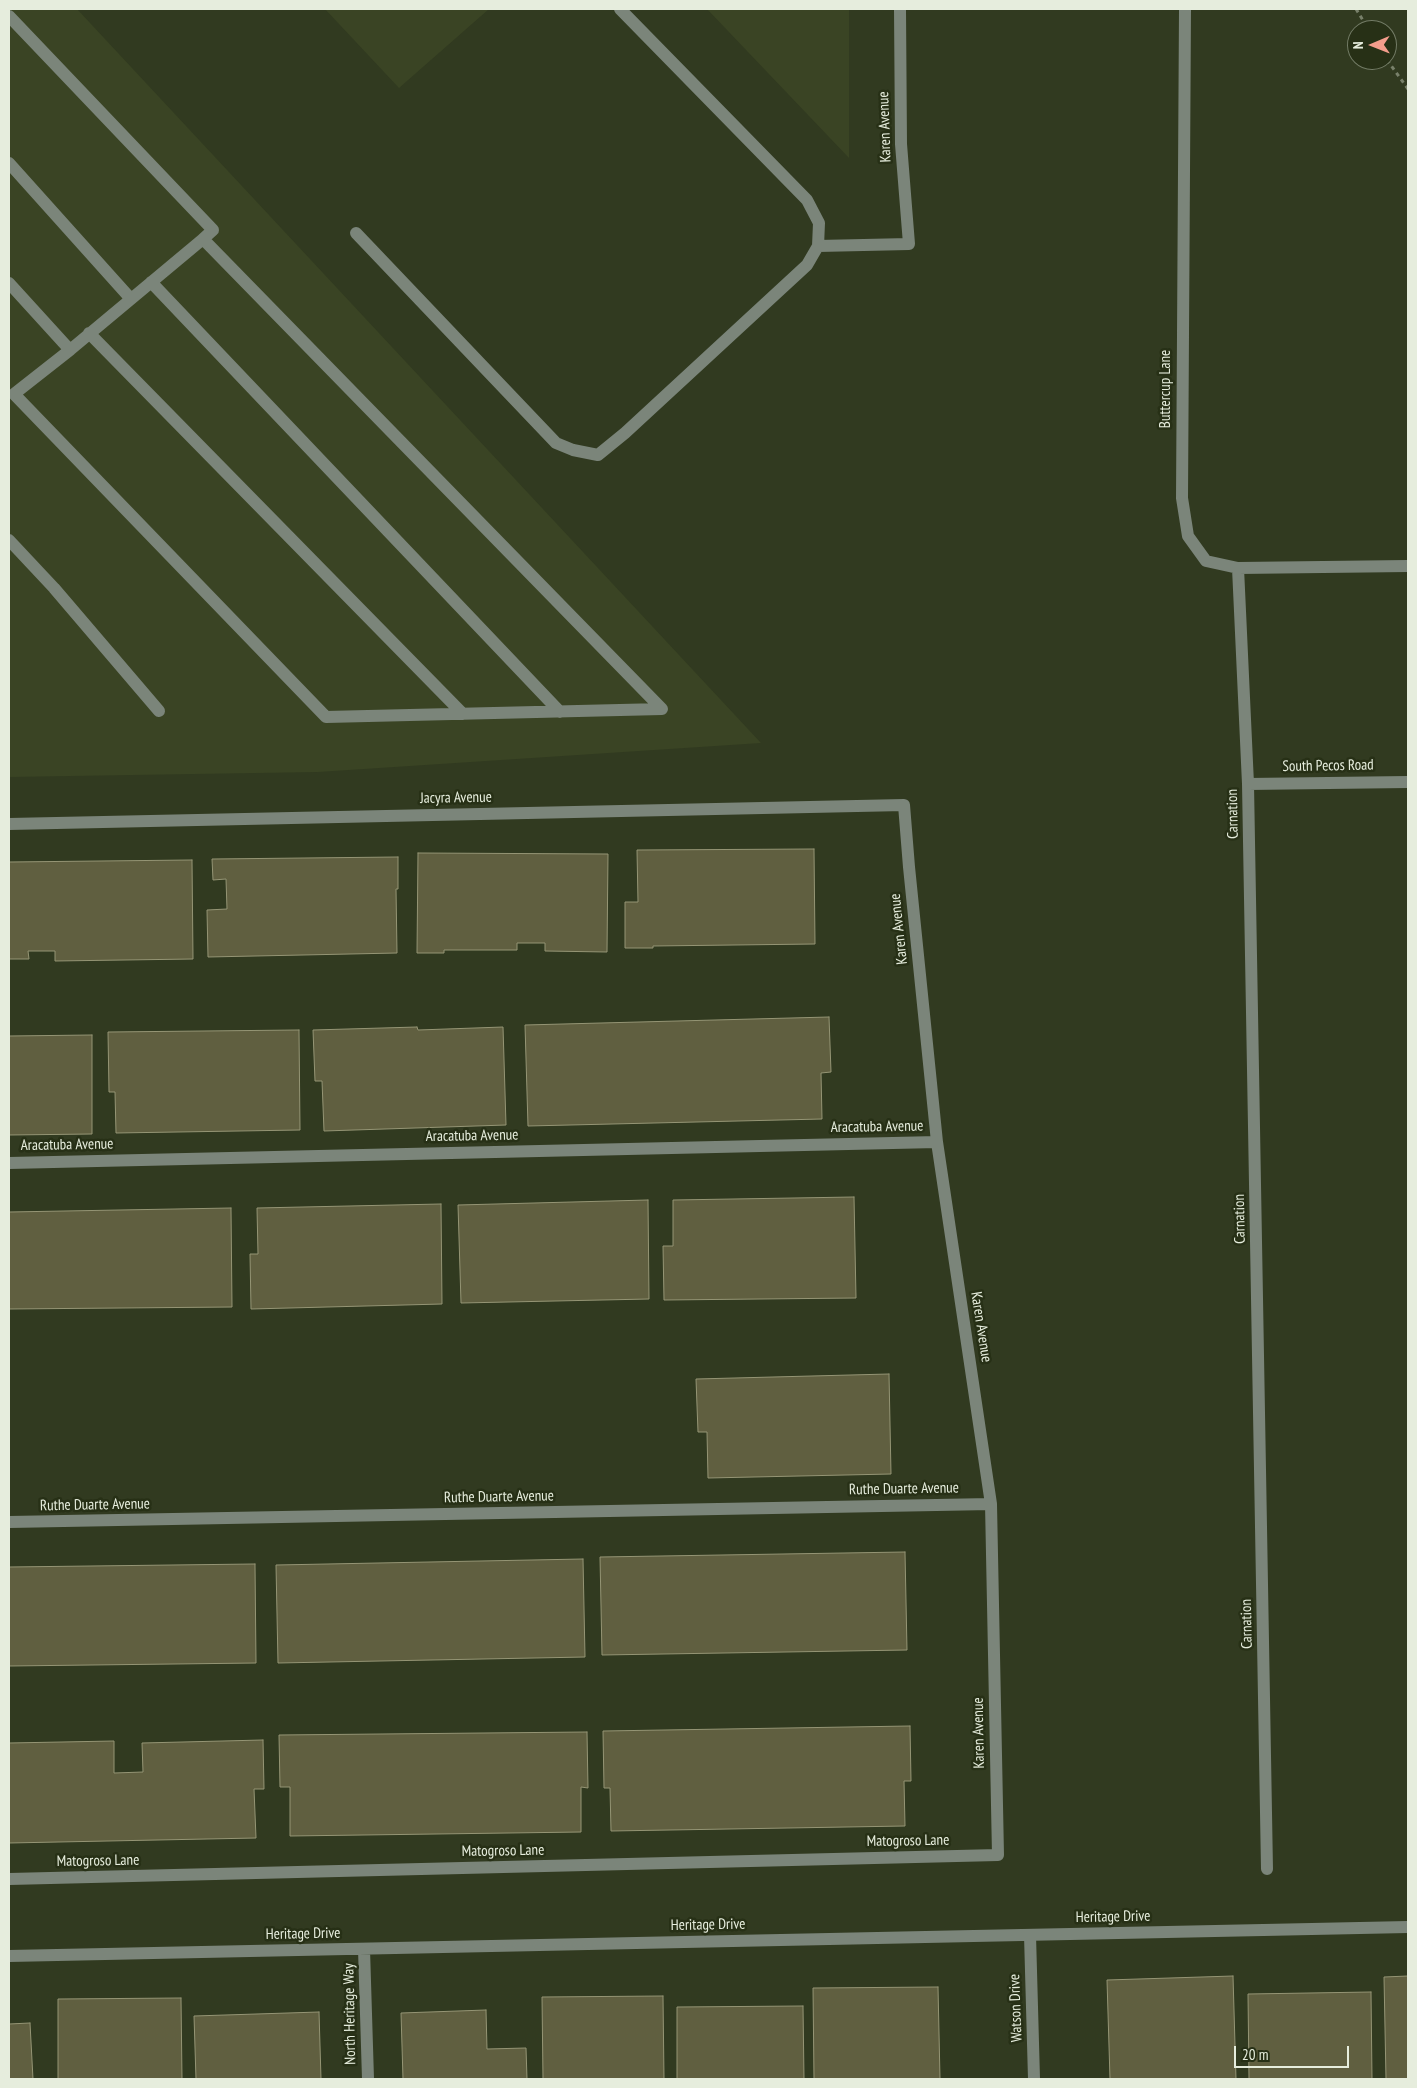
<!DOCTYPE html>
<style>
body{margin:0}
#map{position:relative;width:1417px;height:2088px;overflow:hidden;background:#313a20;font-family:"PT Sans Narrow",sans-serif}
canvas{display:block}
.frame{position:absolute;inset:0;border:10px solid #e6eddd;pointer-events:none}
.north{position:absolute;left:1347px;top:20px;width:50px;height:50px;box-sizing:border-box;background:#273016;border:1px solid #737c66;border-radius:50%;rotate:269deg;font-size:14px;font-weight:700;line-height:20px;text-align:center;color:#e6eddd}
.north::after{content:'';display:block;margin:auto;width:18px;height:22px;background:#f49d8c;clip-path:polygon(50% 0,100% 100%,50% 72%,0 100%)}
.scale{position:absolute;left:1234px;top:2046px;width:115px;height:22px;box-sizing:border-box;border:2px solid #e6eddd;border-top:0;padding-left:6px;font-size:15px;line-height:18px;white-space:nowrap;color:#e6eddd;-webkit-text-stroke:4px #273016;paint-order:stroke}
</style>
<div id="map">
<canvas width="1417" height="2088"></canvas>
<div class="frame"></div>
<div class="north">N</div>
<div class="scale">20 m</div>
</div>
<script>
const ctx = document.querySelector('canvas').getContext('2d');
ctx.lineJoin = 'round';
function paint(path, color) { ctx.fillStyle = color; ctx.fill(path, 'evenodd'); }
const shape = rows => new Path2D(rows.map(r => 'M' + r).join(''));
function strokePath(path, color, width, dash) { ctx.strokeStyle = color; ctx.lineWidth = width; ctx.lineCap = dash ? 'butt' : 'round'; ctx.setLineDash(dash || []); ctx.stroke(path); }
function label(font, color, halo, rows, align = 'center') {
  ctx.font = font + ' "PT Sans Narrow",sans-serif'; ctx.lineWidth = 5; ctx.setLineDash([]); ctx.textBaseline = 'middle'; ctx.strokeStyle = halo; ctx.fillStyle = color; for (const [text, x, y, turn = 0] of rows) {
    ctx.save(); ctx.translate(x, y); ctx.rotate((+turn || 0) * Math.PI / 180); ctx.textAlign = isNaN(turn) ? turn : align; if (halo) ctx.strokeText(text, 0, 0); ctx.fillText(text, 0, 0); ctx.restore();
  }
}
paint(shape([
 [9,9,77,9,761,743,318,772,9,777],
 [325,9,489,9,399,88],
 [707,9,849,9,849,158]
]), '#3a4424');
const building = shape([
 [814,849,815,944,653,946,653,948,625,948,625,902,638,902,637,850,814,849],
 [418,853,608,854,607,952,545,951,545,943,517,943,517,950,444,950,444,953,417,953,418,853],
 [398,857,398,889,396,889,397,953,208,957,207,910,227,909,226,879,213,880,212,859,398,857],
 [192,860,193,959,55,961,55,951,28,951,29,959,9,959,9,862,192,860],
 [829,1017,831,1072,821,1073,822,1119,528,1126,525,1025,829,1017],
 [417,1027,418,1030,503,1027,506,1125,324,1131,322,1081,315,1081,313,1030,417,1027],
 [299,1030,300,1130,116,1133,115,1092,109,1092,108,1032,299,1030],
 [92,1035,92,1134,9,1135,9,1036,92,1035],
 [854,1197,856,1298,664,1300,663,1246,673,1246,673,1200,854,1197],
 [648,1200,649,1299,461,1303,458,1205,648,1200],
 [441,1204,442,1304,251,1309,250,1254,258,1254,257,1208,441,1204],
 [231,1208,232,1307,9,1309,9,1212,231,1208],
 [889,1374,891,1474,708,1478,707,1432,698,1432,696,1379,889,1374],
 [905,1552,907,1650,602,1655,600,1557,905,1552],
 [583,1559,585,1657,278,1663,276,1565,583,1559],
 [255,1564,256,1663,9,1666,9,1567,255,1564],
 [910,1726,911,1781,904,1781,905,1826,611,1831,610,1788,604,1788,603,1731,910,1726],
 [587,1732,588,1788,581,1787,581,1832,290,1836,290,1787,280,1787,279,1735,587,1732],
 [263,1740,264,1789,254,1789,256,1838,9,1843,9,1743,114,1741,114,1773,143,1772,142,1743,263,1740],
 [1233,1976,1236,2079,1110,2079,1107,1980,1233,1976],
 [1408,1976,1408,2079,1386,2079,1384,1977,1408,1976],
 [938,1987,940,2079,814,2079,813,1988,938,1987],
 [1371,1992,1372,2079,1249,2079,1248,1994,1371,1992],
 [663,1996,664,2079,543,2079,542,1997,663,1996],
 [181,1998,182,2079,58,2079,58,1999,181,1998],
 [803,2006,804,2079,677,2079,677,2007,803,2006],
 [486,2010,487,2049,526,2048,527,2079,403,2079,401,2013,486,2010],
 [319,2012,321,2079,196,2079,194,2016,319,2012],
 [30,2023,33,2079,9,2079,9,2024,30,2023]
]);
paint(building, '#605f40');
strokePath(building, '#959575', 1);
strokePath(shape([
 [1356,9,1369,30],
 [1387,60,1408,89]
]), '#78806a', 3, [4, 4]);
strokePath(shape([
 [1185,9,1182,498,1188,536,1206,561,1238,568,1408,566],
 [9,16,213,230,203,239],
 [9,163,131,299],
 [356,233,556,443,573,450,598,455,625,433,807,265,818,246,819,223,807,200,620,9],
 [203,239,662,709,326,717,14,394,70,350,203,239],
 [818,246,909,244,901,144,900,9],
 [151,282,560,712],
 [9,283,70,350],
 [89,333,463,714],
 [9,540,54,588,159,711],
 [1238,568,1248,784,1267,1869],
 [1248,784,1408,782],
 [9,824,904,805,909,867,937,1142,991,1504,998,1855,9,1879],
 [9,1163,937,1142],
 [9,1522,991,1504],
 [1030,1935,1034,2079],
 [364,1949,368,2079],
 [9,1956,1408,1927]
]), '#7b857a', 12);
label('15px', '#e6eddd', '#273016', [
 ["Karen Avenue",885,127,-92],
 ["Buttercup Lane",1166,389,-90],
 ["South Pecos Road",1328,766,-1],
 ["Jacyra Avenue",456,798,-1],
 ["Carnation",1233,814,-91],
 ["Karen Avenue",899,929,-96],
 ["Aracatuba Avenue",877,1127,-1],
 ["Aracatuba Avenue",472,1136,-1],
 ["Aracatuba Avenue",67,1145,-1],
 ["Carnation",1240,1219,-91],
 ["Karen Avenue",981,1327,81],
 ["Ruthe Duarte Avenue",904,1489,-1],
 ["Ruthe Duarte Avenue",499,1497,-1],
 ["Ruthe Duarte Avenue",95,1505,-1],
 ["Carnation",1247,1624,-91],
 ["Karen Avenue",979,1733,-91],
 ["Matogroso Lane",908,1841,-1],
 ["Matogroso Lane",503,1851,-1],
 ["Matogroso Lane",98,1861,-1],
 ["Heritage Drive",1113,1917,-1],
 ["Heritage Drive",708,1925,-1],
 ["Heritage Drive",303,1934,-1],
 ["Watson Drive",1016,2008,-92],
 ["North Heritage Way",350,2014,-91]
]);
</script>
